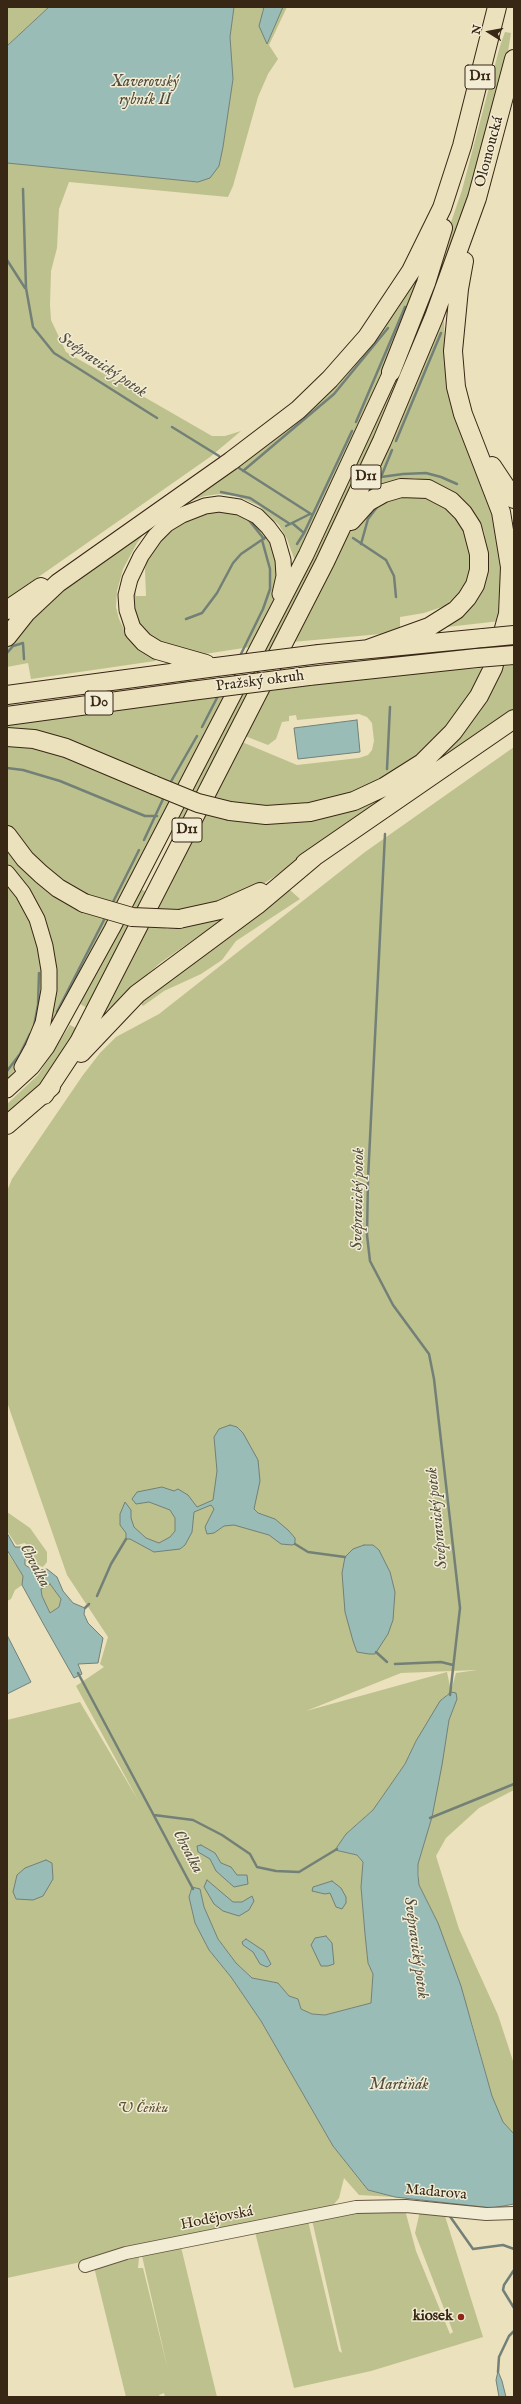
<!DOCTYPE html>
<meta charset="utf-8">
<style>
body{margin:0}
#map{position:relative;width:521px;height:2404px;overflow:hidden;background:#ebe1bd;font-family:"IM FELL English",serif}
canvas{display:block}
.frame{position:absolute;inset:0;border:8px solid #392716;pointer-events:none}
.north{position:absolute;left:469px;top:12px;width:40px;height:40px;-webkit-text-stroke:3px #f2ecd4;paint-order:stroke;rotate:281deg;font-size:11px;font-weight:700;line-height:16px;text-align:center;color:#392716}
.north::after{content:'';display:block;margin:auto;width:14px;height:18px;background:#392716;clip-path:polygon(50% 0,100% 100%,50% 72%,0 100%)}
</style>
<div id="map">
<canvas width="521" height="2404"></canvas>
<div class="frame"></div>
<div class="north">N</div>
</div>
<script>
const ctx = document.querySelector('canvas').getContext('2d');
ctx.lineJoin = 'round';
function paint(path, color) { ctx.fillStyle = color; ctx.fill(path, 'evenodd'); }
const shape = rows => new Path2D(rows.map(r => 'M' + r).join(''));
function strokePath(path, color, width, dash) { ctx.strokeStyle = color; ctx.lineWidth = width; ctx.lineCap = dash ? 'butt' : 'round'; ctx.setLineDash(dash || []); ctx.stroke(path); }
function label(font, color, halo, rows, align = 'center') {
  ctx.font = font + ' "IM FELL English",serif'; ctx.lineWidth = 3; ctx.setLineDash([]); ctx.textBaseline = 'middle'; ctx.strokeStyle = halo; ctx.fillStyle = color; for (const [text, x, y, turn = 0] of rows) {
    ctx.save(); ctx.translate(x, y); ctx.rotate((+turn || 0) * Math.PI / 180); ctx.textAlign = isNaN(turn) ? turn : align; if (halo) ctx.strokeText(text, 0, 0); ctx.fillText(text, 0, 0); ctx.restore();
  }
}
paint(shape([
 [7,7,49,7,7,46],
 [234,7,264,7,262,12,267,44,283,7,287,7,269,45,278,59,268,74,258,97,233,186,228,197,69,182,59,209,57,248,51,271,50,305,51,320,66,352,212,436,225,436,241,431,210,457,7,599,7,163,198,182,223,147,233,79,230,37],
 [505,32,511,33,506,64,473,192,379,440,184,828,172,822,441,252,462,190,500,46],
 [419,274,405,316,355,436,295,561,287,539,279,525,259,506,237,496,219,494,205,496,186,502,252,452],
 [444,320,445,355,502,550,500,621,447,627,487,551,484,532,476,515,457,494,431,481,414,478,398,479,369,490,439,328],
 [392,494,440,498,471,537,470,574,464,588,445,606,424,613,400,617,400,630,392,633,292,642,354,523],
 [229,508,261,524,279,557,275,596,250,647,198,655,153,644,132,616,134,575,136,596,146,596,145,569,150,549,182,519],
 [147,530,137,543,123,569,117,591,116,607,119,619,128,637,139,649,158,658,155,661,31,679,28,663,7,667,7,648,42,605],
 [514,665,514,712,262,885,240,896,166,914,166,929,223,919,160,963,105,1012,103,1011,204,813,228,819,398,786,500,667],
 [486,668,466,705,412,763,350,796,278,809,211,799,242,742,297,765,359,758,368,755,372,750,374,741,372,723,367,717,359,714,297,720,296,715,289,716,289,721,282,722,276,739,268,745,245,736,266,692,304,685,457,669],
 [224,697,177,787,7,731,7,724,174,701],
 [7,742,42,747,170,801,63,1012,50,1030,56,988,41,913,34,897,7,863,7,849,75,908,81,911,65,886,15,837,7,825],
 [514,747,514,1790,479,1808,446,1838,436,1856,459,1929,498,2015,514,2064,514,2134,503,2122,492,2096,472,2023,438,1923,419,1885,418,1864,432,1817,449,1720,456,1699,447,1694,416,1741,405,1764,373,1810,346,1834,335,1850,357,1855,363,1862,361,1887,365,1934,368,1963,373,1974,371,2003,325,2015,312,2014,301,2009,298,1999,289,1996,278,1983,252,1978,236,1963,218,1939,204,1907,200,1889,190,1891,189,1897,195,1923,209,1950,231,1977,261,2021,333,2146,368,2190,395,2197,359,2195,344,2178,339,2198,331,2208,7,2278,7,1720,80,1702,138,1800,76,1686,104,1667,100,1664,108,1637,67,1575,7,1402,7,1191,12,1179,83,1075,100,1053,116,1037,159,1014,365,852],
 [477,1670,456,1673,451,1691,447,1672,306,1711,401,1673],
 [7,884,15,892,35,931,43,974,41,1015,16,1069,7,1079],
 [139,888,150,894,91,1010,80,1004],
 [290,890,300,899,236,941,222,960,201,974,164,991,143,1006,140,1002,173,972],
 [70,1025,80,1030,57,1068,7,1117,7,1104,38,1075],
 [7,1512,30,1528,47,1552,47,1562,43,1567,26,1561,30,1555,25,1543,17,1545,15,1543,7,1531],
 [7,1552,23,1576,22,1585,15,1590,11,1599,7,1601],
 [50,1584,61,1599,59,1607,50,1613,42,1596,41,1589],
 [405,2210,416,2251,450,2334,453,2332,415,2233,420,2211,444,2213,483,2337,371,2371,294,2388,255,2232,308,2221,339,2351,342,2353,312,2220,367,2211],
 [181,2247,217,2397,165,2397,164,2393,159,2395,160,2397,126,2397,94,2267,139,2257,138,2268,143,2268,168,2370,142,2256]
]), '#bdc18d');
const water = shape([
 [49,7,234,7,230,37,233,79,223,147,219,166,210,178,198,182,7,163,7,46,49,7],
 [264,7,283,7,267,44,259,26,264,7],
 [357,720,360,752,298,759,294,728,357,720],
 [230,1425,237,1427,243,1433,258,1460,260,1481,254,1509,258,1513,275,1519,288,1530,295,1538,295,1544,292,1545,281,1544,269,1535,234,1525,224,1526,214,1533,207,1534,205,1527,214,1509,211,1505,194,1512,192,1532,185,1545,180,1549,154,1552,130,1539,126,1539,126,1533,120,1525,120,1514,125,1502,131,1510,131,1518,134,1527,146,1538,159,1543,170,1537,175,1531,175,1518,170,1510,149,1502,136,1504,132,1499,137,1492,162,1487,174,1491,178,1489,188,1495,197,1507,213,1500,217,1471,214,1437,219,1429,230,1425],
 [7,1533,15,1547,26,1547,29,1554,25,1559,25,1565,35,1571,47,1569,57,1577,63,1591,73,1603,85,1608,84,1614,88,1623,103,1638,98,1663,78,1664,82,1674,74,1678,44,1625,22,1585,23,1576,7,1550,7,1533],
 [50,1584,61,1599,59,1607,50,1613,42,1596,41,1589,50,1584],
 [364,1545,373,1545,379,1550,390,1572,395,1592,393,1620,388,1634,375,1654,369,1654,357,1652,353,1641,345,1612,342,1573,345,1557,353,1549,364,1545],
 [7,1635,31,1682,7,1694,7,1635],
 [451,1692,456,1693,457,1699,449,1720,442,1765,432,1817,418,1864,418,1875,419,1885,438,1923,461,1986,492,2096,503,2122,514,2134,514,2204,492,2208,395,2197,368,2190,333,2146,261,2021,231,1977,209,1950,195,1923,189,1897,192,1887,200,1889,204,1907,218,1939,236,1963,252,1978,278,1983,289,1996,298,1999,301,2009,312,2014,325,2015,371,2003,373,1974,368,1963,365,1934,361,1887,363,1862,357,1855,335,1850,346,1834,373,1810,405,1764,416,1741,440,1701,451,1692],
 [201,1845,215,1853,221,1863,231,1867,237,1875,247,1875,248,1884,234,1887,216,1871,210,1859,198,1852,197,1846,201,1845],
 [46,1860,52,1863,53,1879,43,1896,33,1900,16,1899,13,1892,17,1875,25,1868,46,1860],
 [207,1880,233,1902,242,1902,252,1896,254,1901,249,1910,239,1916,223,1911,214,1904,207,1892,204,1887,207,1880],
 [332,1881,341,1888,346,1897,346,1903,342,1909,336,1907,330,1893,325,1894,312,1891,313,1887,332,1881],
 [326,1936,332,1943,334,1964,328,1966,321,1966,311,1945,315,1938,326,1936],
 [246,1939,264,1951,271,1964,270,1965,267,1967,260,1964,253,1952,243,1945,242,1942,246,1939],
 [498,2371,502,2381,506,2397,499,2397,496,2380,498,2371]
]);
paint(water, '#99bcb7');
strokePath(water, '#738077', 1);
strokePath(shape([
 [23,189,26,288,33,327,54,353,157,418],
 [7,260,25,288],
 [356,422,405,307],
 [172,427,219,456],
 [396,441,441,333],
 [239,468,311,514],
 [243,471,334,394,388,328],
 [381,477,403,474,426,473,441,477,457,484],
 [381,477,392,450],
 [221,492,250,498,290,524],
 [248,519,264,539],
 [292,523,304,533,352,431],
 [286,526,310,514],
 [353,538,386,560,394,576,396,597],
 [297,544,304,533],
 [361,544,368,519,377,507],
 [186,619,202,613,217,593,233,563,241,554,266,537],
 [7,653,13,646,23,643,24,659],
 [240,656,263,609,270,589,270,569,262,540],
 [202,727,219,694],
 [7,768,23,770,60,781,145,816,157,816],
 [387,769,390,707],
 [169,785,197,736],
 [385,834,368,1179,367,1235,370,1261,393,1305,429,1354,434,1379,460,1608,450,1695],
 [144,840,164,797],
 [112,904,139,850],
 [57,1012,106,916],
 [34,1026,38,1005,39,973],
 [7,1071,20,1054,30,1034],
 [295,1544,308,1552,345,1557],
 [97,1596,111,1564,126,1539],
 [85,1608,89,1604],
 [376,1652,387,1662],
 [395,1664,441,1662,453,1665],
 [78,1673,193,1889],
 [154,1815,193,1820,222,1835,250,1854,257,1867,276,1871,299,1872,337,1849],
 [430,1818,514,1784],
 [449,2215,473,2249,503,2245,514,2249],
 [514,2270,504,2285,503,2290,514,2308],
 [498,2372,499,2357,509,2336,514,2331]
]), '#738077', 2.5);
const minor = shape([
 [85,2266,126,2253,356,2207,406,2206,486,2214,514,2213]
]);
const major = shape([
 [134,631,127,610,126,595,130,579,141,556,155,536,167,524,182,515,205,506,219,504,239,507,257,516,268,527,277,539,283,560,284,576,280,594],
 [7,873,23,893,37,919,45,946,49,970,49,990,43,1023,33,1047,22,1067],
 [7,1090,32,1067,47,1047,112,929,306,555,391,372]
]);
const highway = shape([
 [391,372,426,283,443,228],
 [492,466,514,499],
 [351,521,368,502,384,493,401,488,428,489,451,501,463,513,472,527,479,554,479,570,475,585,467,598,456,610,429,627,368,649],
 [7,610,41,587],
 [134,631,144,642,157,650,206,664],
 [7,637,26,613,58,583,231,461,298,410,330,379,367,337,411,271,442,208,462,146,497,7],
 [319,654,483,638],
 [309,676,477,658],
 [7,695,216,667],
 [7,716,191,691],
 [7,737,34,739,66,748,154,785],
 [230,811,266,815,310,812,354,801,384,787,422,763,453,732,479,696,493,668,508,614,510,567,501,512,463,414,456,387,453,351,459,289,464,261],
 [7,835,25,859,41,874,58,888,84,903],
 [305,863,514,719],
 [179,919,220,910,260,892],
 [81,1053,137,994,257,905,314,857],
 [44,1095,79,1042,325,562,382,441,434,317,477,198,514,59],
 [7,1125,51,1087]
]);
strokePath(minor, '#665640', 14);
strokePath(major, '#392716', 17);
strokePath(highway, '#392716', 20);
strokePath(minor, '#f2ecd4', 12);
strokePath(major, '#ebe1bd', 15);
strokePath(highway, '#ebe1bd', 18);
const highwayBridge = shape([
 [483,638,514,635],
 [477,658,514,655],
 [216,667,319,654],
 [191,691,309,676],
 [154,785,198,803,230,811],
 [84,903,132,917,179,919]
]);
strokePath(highwayBridge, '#392716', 20, []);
strokePath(highwayBridge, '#ebe1bd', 18);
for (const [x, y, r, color] of [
 [461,2317,4,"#8f2418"]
]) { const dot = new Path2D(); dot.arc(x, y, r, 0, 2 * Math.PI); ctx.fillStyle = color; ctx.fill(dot); strokePath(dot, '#f2ecd4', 1.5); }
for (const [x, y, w] of [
 [480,77,30],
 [366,477,30],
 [99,703,28],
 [187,830,30]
]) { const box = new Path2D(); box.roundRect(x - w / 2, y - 12, w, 24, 3); ctx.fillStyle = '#f2ecd4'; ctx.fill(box); strokePath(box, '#392716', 1); }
label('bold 14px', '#392716', null, [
 ["D11",480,77],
 ["D11",366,477],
 ["D0",99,703],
 ["D11",187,830]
]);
label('15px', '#392716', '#f2ecd4', [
 ["Olomoucká",490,152,-75],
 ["Pražský okruh",260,682,-7],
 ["Madarova",436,2193,5],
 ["Hodějovská",217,2219,-11]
]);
label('italic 15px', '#5a4e34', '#f2ecd4', [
 ["U Čeňku",143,2109]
]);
label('bold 15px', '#392716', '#f2ecd4', [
 ["kiosek",453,2317]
], 'right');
label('italic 16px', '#514c3e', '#f2ecd4', [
 ["Xaverovský",145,83],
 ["rybník II",145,101],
 ["Svépravický potok",102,366,34],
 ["Svépravický potok",359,1199,-89],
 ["Svépravický potok",438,1518,-96],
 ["Chvalka",34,1566,62],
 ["Chvalka",187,1852,62],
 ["Svépravický potok",415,1948,82],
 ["Martiňák",399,2086]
]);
</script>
